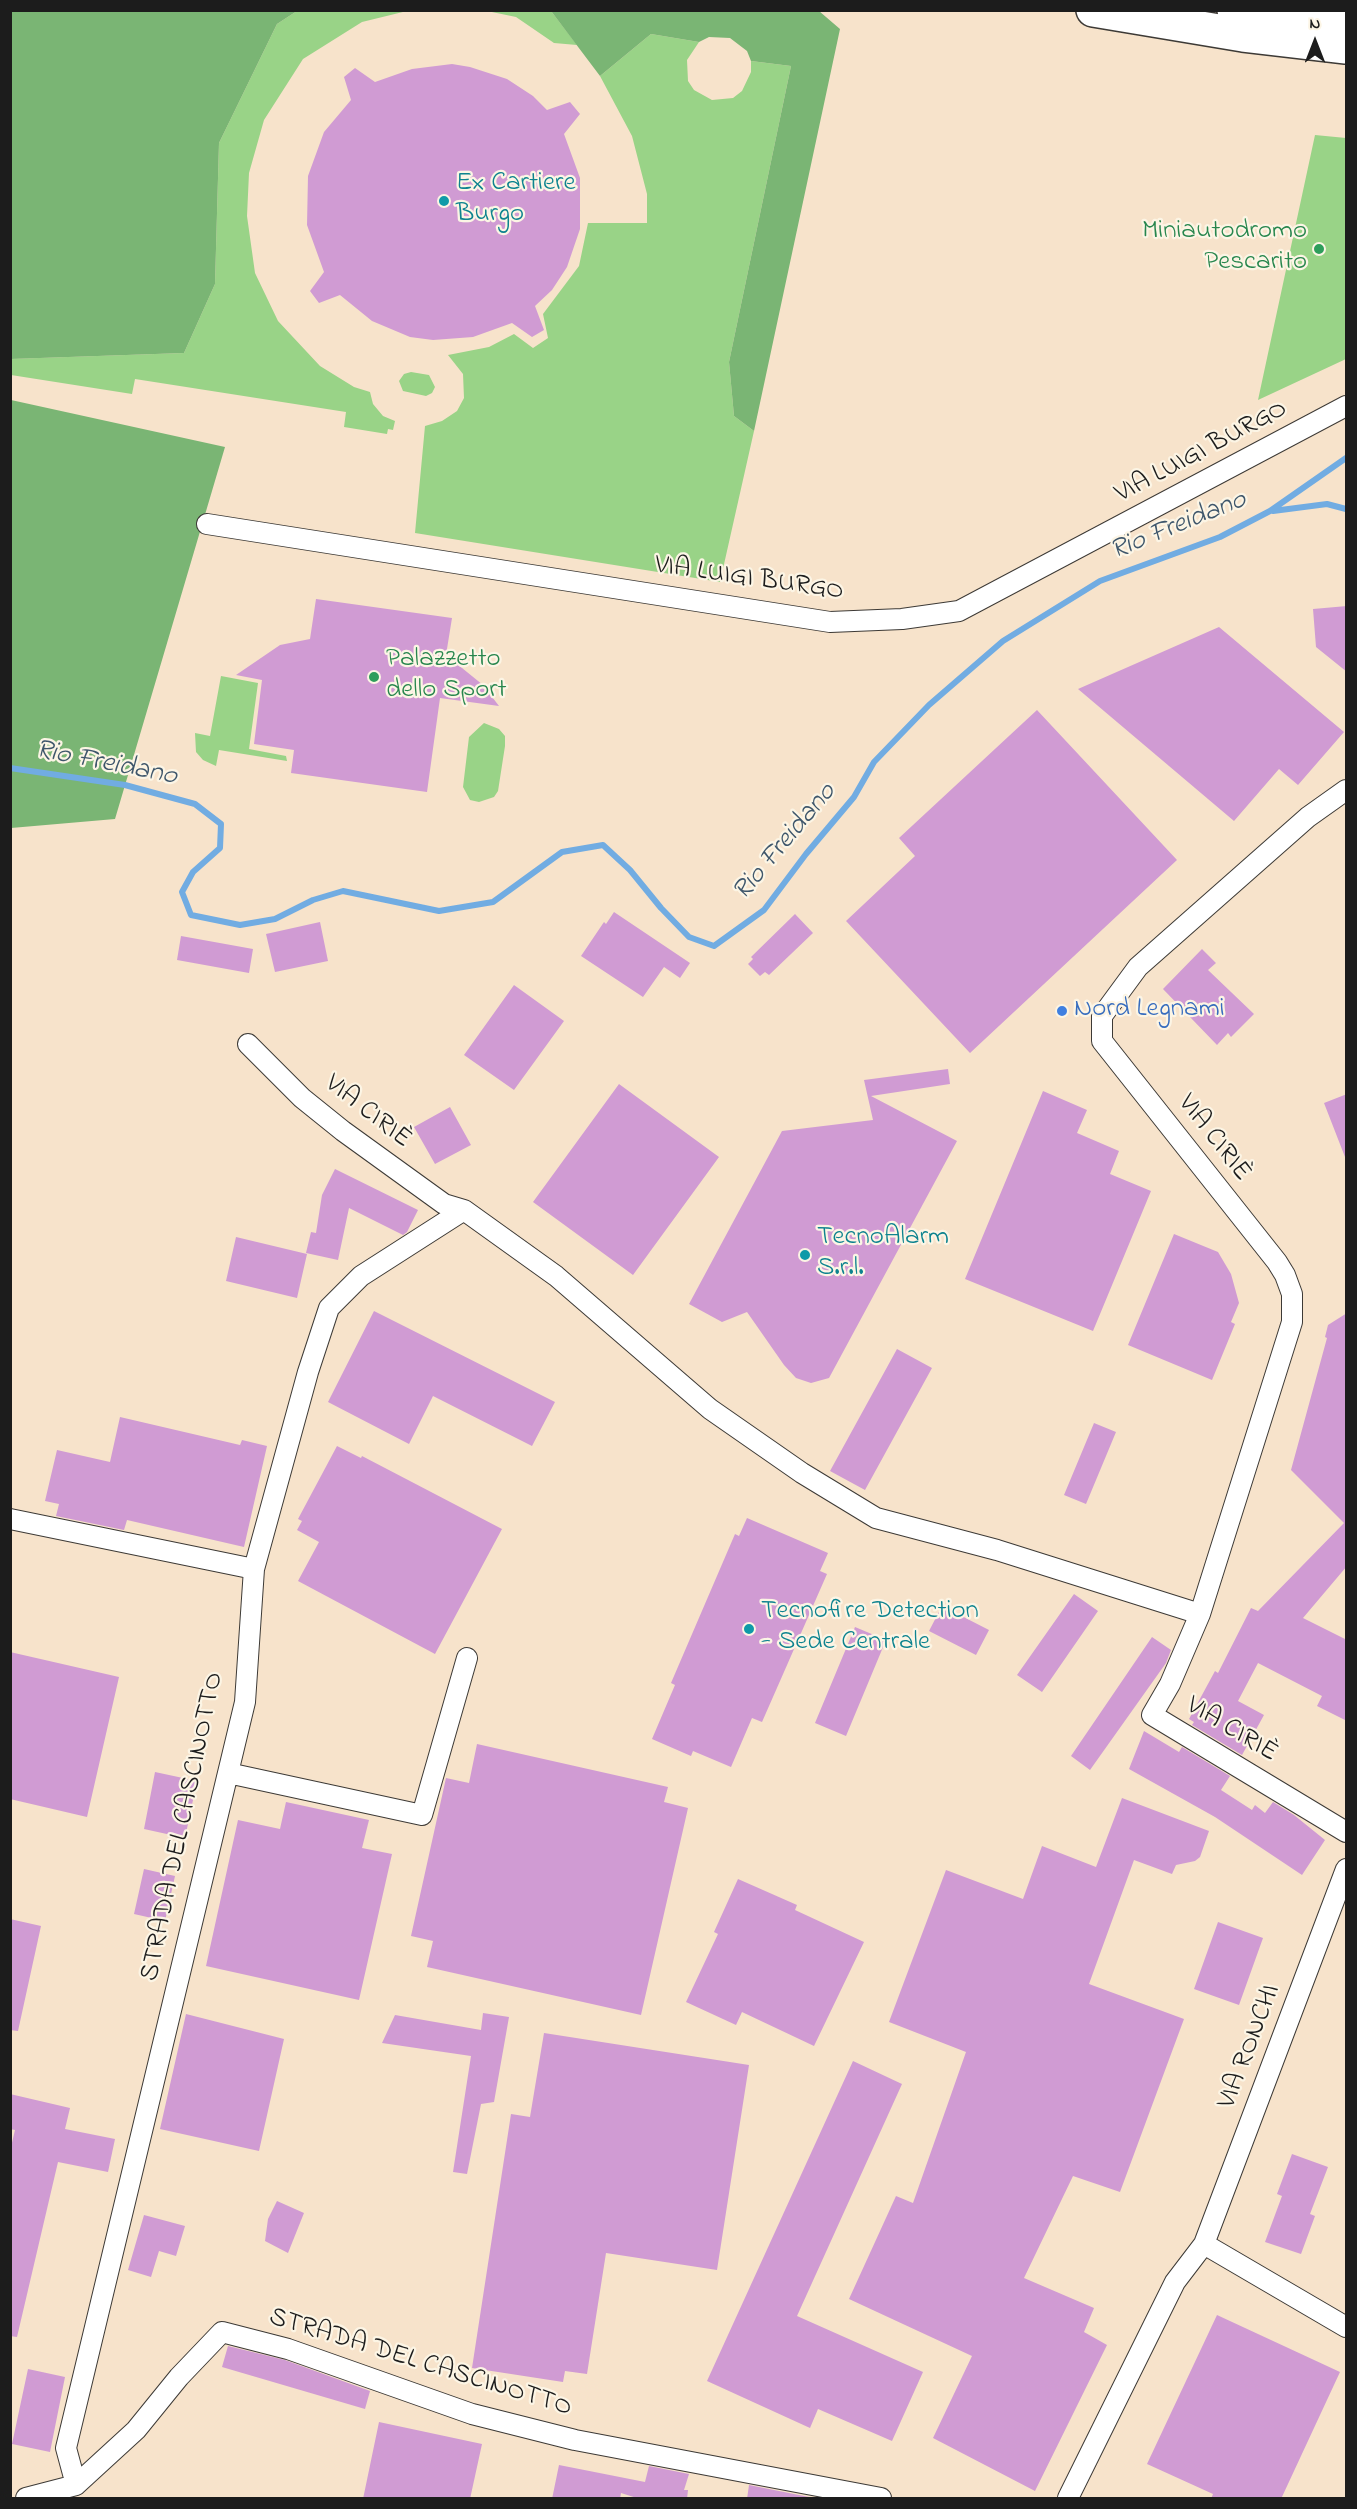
<!DOCTYPE html>
<meta charset="utf-8">
<style>
body{margin:0}
#map{position:relative;width:1357px;height:2509px;overflow:hidden;background:#f7e3cb;font-family:"Indie Flower",sans-serif}
canvas{display:block}
.frame{position:absolute;inset:0;border:12px solid #1c1c1c;pointer-events:none}
.north{position:absolute;left:1285px;top:12px;width:60px;height:60px;-webkit-text-stroke:4px #fcf5e5;paint-order:stroke;rotate:0deg;font-size:16px;font-weight:700;line-height:24px;text-align:center;color:#1c1c1c}
.north::after{content:'';display:block;margin:auto;width:21px;height:27px;background:#1c1c1c;clip-path:polygon(50% 0,100% 100%,50% 72%,0 100%)}
</style>
<div id="map">
<canvas width="1357" height="2509"></canvas>
<div class="frame"></div>
<div class="north">N</div>
</div>
<script>
const ctx = document.querySelector('canvas').getContext('2d');
ctx.lineJoin = 'round';
function paint(path, color) { ctx.fillStyle = color; ctx.fill(path, 'evenodd'); }
const shape = rows => new Path2D(rows.map(r => 'M' + r).join(''));
function strokePath(path, color, width, dash) { ctx.strokeStyle = color; ctx.lineWidth = width; ctx.lineCap = dash ? 'butt' : 'round'; ctx.setLineDash(dash || []); ctx.stroke(path); }
function label(font, color, halo, rows, align = 'center') {
  ctx.font = font + ' "Indie Flower",sans-serif'; ctx.lineWidth = 4.5; ctx.setLineDash([]); ctx.textBaseline = 'middle'; ctx.strokeStyle = halo; ctx.fillStyle = color; for (const [text, x, y, turn = 0] of rows) {
    ctx.save(); ctx.translate(x, y); ctx.rotate((+turn || 0) * Math.PI / 180); ctx.textAlign = isNaN(turn) ? turn : align; if (halo) ctx.strokeText(text, 0, 0); ctx.fillText(text, 0, 0); ctx.restore();
  }
}
paint(shape([
 [297,11,407,11,362,22,303,59,264,120,249,173,247,216,255,273,278,321,320,366,354,387,370,392,373,404,383,416,395,421,393,430,388,429,387,434,344,427,346,412,135,379,132,394,11,375,10,359,184,353,215,284,219,143,277,24],
 [487,11,551,11,577,45,554,43,516,17],
 [651,34,699,42,687,60,688,81,694,90,712,100,733,98,742,91,751,72,751,61,791,66,729,362,734,416,754,431,720,582,415,533,425,426,442,421,457,411,464,398,463,374,448,355,489,347,514,334,533,348,548,338,543,314,579,266,588,223,647,223,647,194,632,136,600,76],
 [1315,135,1346,138,1346,359,1258,400],
 [411,372,429,375,435,387,432,393,426,396,403,391,399,381,404,374],
 [221,676,258,683,249,749,286,756,287,761,219,750,216,766,203,760,196,752,195,733,210,736],
 [484,723,499,729,505,736,505,746,498,791,494,797,479,802,470,800,463,787,469,737]
]), '#99d387');
paint(shape([
 [10,11,297,11,277,24,219,143,215,284,184,353,11,359],
 [551,11,819,11,840,29,754,431,734,416,729,362,791,66,751,61,747,51,730,38,709,37,699,42,651,34,600,76],
 [11,400,225,447,115,819,11,828]
]), '#7ab574');
strokePath(shape([
 [1273,511,1327,504,1346,509],
 [10,768,125,785,195,804,221,824,220,848,193,872,182,892,191,915,240,925,275,919,313,900,343,891,439,911,493,902,562,852,603,845,630,870,661,908,689,937,714,946,764,910,806,854,854,797,874,762,929,705,1003,641,1100,581,1220,537,1270,511,1346,458]
]), '#71ace2', 6);
paint(shape([
 [452,64,470,67,507,79,533,96,547,110,570,102,580,114,564,134,580,178,580,229,567,267,552,290,535,306,544,330,532,337,512,323,473,337,433,340,410,337,372,321,340,295,319,303,310,291,324,272,307,225,308,176,324,132,351,100,344,77,355,68,375,82,412,69],
 [316,599,452,618,446,655,483,685,499,706,440,698,427,792,291,773,294,750,254,744,262,680,236,675,280,645,310,639],
 [1347,606,1347,672,1316,647,1313,609],
 [1219,627,1344,732,1298,785,1279,769,1234,821,1078,689],
 [1037,710,1177,860,970,1053,846,921,915,856,899,838],
 [614,912,690,963,680,978,664,967,643,997,581,956,604,922,606,924],
 [795,914,813,933,769,975,765,972,760,976,748,964,753,959,751,957],
 [320,922,328,961,275,972,266,934],
 [181,936,253,949,249,973,177,960],
 [1202,949,1216,963,1208,970,1254,1014,1231,1037,1228,1033,1217,1045,1163,989],
 [514,985,564,1021,514,1090,464,1055],
 [948,1069,950,1084,871,1096,957,1141,829,1378,811,1383,796,1378,784,1365,747,1312,722,1322,689,1304,782,1131,873,1120,864,1080],
 [619,1084,719,1157,633,1275,533,1202],
 [1043,1091,1087,1110,1077,1133,1119,1151,1110,1174,1151,1191,1093,1331,965,1279],
 [1347,1094,1347,1156,1345,1157,1324,1103],
 [450,1107,471,1145,435,1164,414,1127],
 [335,1169,418,1210,407,1232,403,1235,349,1208,338,1260,306,1253,311,1232,316,1233,322,1195],
 [1174,1234,1218,1252,1231,1274,1239,1303,1231,1322,1235,1324,1212,1380,1128,1345],
 [236,1237,307,1254,297,1298,226,1281],
 [374,1311,555,1402,532,1446,433,1396,409,1444,328,1402],
 [1347,1313,1347,1566,1303,1618,1347,1640,1347,1721,1317,1706,1322,1696,1258,1663,1238,1701,1264,1715,1242,1755,1192,1725,1194,1722,1189,1719,1215,1671,1218,1673,1251,1608,1258,1611,1344,1523,1291,1470,1327,1338,1325,1337,1328,1325],
 [897,1349,932,1368,865,1490,830,1471],
 [120,1417,240,1445,242,1440,267,1446,244,1547,127,1520,124,1530,56,1516,59,1504,45,1501,57,1450,110,1462],
 [1094,1423,1116,1432,1086,1504,1064,1495],
 [337,1446,361,1458,362,1456,502,1529,435,1654,298,1581,319,1542,297,1530,302,1521,298,1519],
 [747,1518,828,1553,820,1571,827,1574,762,1722,752,1718,731,1767,693,1751,691,1756,652,1739,675,1685,671,1683,735,1534,739,1536],
 [1074,1594,1098,1611,1042,1692,1017,1675],
 [942,1606,989,1630,976,1655,929,1631],
 [855,1627,886,1640,846,1736,815,1723],
 [1152,1637,1171,1650,1166,1663,1090,1770,1071,1756],
 [10,1652,119,1677,87,1817,10,1799],
 [1144,1731,1179,1752,1182,1747,1230,1776,1221,1790,1252,1810,1255,1805,1265,1813,1273,1802,1294,1815,1325,1840,1302,1875,1215,1817,1129,1769],
 [477,1744,668,1787,664,1802,688,1808,641,2015,427,1967,433,1941,411,1936,446,1778,469,1783],
 [155,1772,197,1781,185,1838,144,1829],
 [1122,1798,1209,1831,1200,1857,1195,1861,1176,1865,1172,1874,1134,1860,1089,1984,1184,2019,1120,2192,1073,2176,1024,2278,1094,2308,1084,2332,1107,2345,1035,2491,933,2438,972,2356,849,2299,896,2196,913,2203,966,2052,889,2022,946,1870,1023,1899,1042,1846,1096,1867],
 [286,1802,369,1820,362,1848,392,1854,359,2000,206,1966,238,1820,280,1829],
 [144,1869,175,1876,165,1921,134,1914],
 [738,1879,797,1905,795,1910,864,1942,814,2046,742,2012,736,2025,686,2002,718,1934,714,1932],
 [10,1919,41,1926,18,2031,10,2030],
 [1218,1922,1263,1938,1239,2005,1194,1989],
 [483,2013,509,2017,494,2102,481,2104,467,2174,453,2172,471,2056,382,2043,395,2015,481,2030],
 [186,2014,284,2039,259,2151,160,2129],
 [544,2033,749,2065,717,2270,606,2253,587,2374,565,2371,563,2382,472,2368,511,2114,530,2117],
 [853,2061,902,2084,797,2316,923,2372,892,2441,818,2409,810,2428,707,2381],
 [10,2094,70,2108,65,2129,115,2139,108,2172,58,2162,17,2337,10,2336,10,2151,15,2130,10,2129],
 [1292,2154,1328,2167,1310,2214,1315,2216,1301,2254,1265,2242,1282,2196,1277,2194],
 [277,2201,304,2213,288,2253,265,2241,268,2219],
 [144,2215,185,2226,176,2256,159,2251,151,2277,128,2270],
 [1217,2315,1340,2372,1281,2499,1211,2499,1213,2494,1147,2464],
 [228,2346,285,2360,370,2391,365,2409,222,2367],
 [28,2369,65,2377,50,2452,12,2444],
 [379,2422,482,2444,470,2499,363,2499],
 [559,2465,645,2482,649,2466,689,2474,684,2490,688,2490,687,2499,640,2499,621,2493,620,2499,552,2499],
 [749,2485,809,2497,809,2499,747,2499]
]), '#d09bd3');
const minor = shape([
 [207,524,830,622,902,619,959,611,1346,406],
 [1346,790,1308,817,1138,967,1102,1016,1102,1041,1277,1262,1285,1275,1292,1294,1292,1322,1200,1614,1170,1684,1152,1715,1346,1832],
 [248,1044,302,1098,343,1131,444,1204,464,1210,556,1276,710,1409,802,1473,876,1518,997,1550,1200,1614],
 [10,1519,254,1569],
 [228,1773,422,1815,467,1658],
 [1204,2244,1346,2327],
 [76,2485,66,2448,245,1702,254,1569,308,1372,329,1308,361,1276,464,1210],
 [26,2498,76,2485,136,2430,179,2377,222,2332,288,2349,472,2414,575,2440,881,2498],
 [1068,2498,1175,2282,1204,2244,1346,1869]
]);
const trunk = shape([
 [1093,10,1243,35,1346,47],
 [1234,10,1346,23]
]);
strokePath(minor, '#3d3a36', 22);
strokePath(trunk, '#3d3a36', 36);
strokePath(minor, '#fff', 20);
strokePath(trunk, '#fff', 33);
for (const [x, y, r, color] of [
 [444,201,6,"#0f9aa8"],
 [1319,249,6,"#2e9e5b"],
 [374,677,6,"#2e9e5b"],
 [1062,1011,6,"#3f7fe0"],
 [805,1255,6,"#0f9aa8"],
 [749,1629,6,"#0f9aa8"]
]) { const dot = new Path2D(); dot.arc(x, y, r, 0, 2 * Math.PI); ctx.fillStyle = color; ctx.fill(dot); strokePath(dot, '#fcf5e5', 2); }
label('27px', '#0d838f', '#fcf5e5', [
 ["Ex Cartiere",456,185],
 ["Burgo",456,216],
 ["TecnoAlarm",817,1239],
 ["S.r.l.",817,1270],
 ["Tecnofire Detection",761,1613],
 ["- Sede Centrale",761,1644]
], 'left');
label('27px', '#27864d', '#fcf5e5', [
 ["Miniautodromo",1307,233],
 ["Pescarito",1307,264],
 ["Palazzetto",386,661,"left"],
 ["dello Sport",386,692,"left"]
], 'right');
label('27px', '#1c1c1c', '#fcf5e5', [
 ["VIA LUIGI BURGO",1202,453,-28],
 ["VIA LUIGI BURGO",749,580,8],
 ["VIA CIRIÈ",367,1113,38],
 ["VIA CIRIÈ",1213,1139,52],
 ["VIA CIRIÈ",1231,1731,31],
 ["STRADA DEL CASCINOTTO",184,1827,-78],
 ["VIA RONCHI",1251,2047,-69],
 ["STRADA DEL CASCINOTTO",420,2364,17]
]);
label('27px', '#366cbe', '#fcf5e5', [
 ["Nord Legnami",1074,1011]
], 'left');
label('italic 28px', '#3e566b', '#fcf5e5', [
 ["Rio Freidano",1179,527,-22],
 ["Rio Freidano",106,765,11],
 ["Rio Freidano",786,843,-50]
]);
</script>
